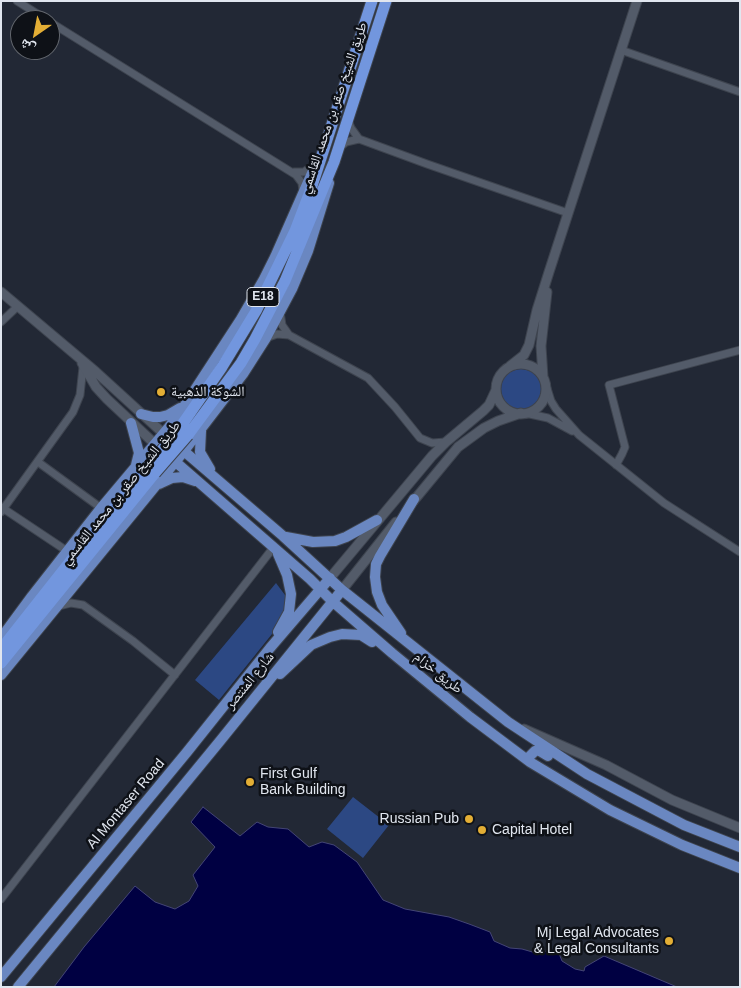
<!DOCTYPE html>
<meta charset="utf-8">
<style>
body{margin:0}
#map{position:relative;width:741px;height:988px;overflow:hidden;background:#222835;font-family:Arial,"Noto Naskh Arabic",sans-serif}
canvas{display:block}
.frame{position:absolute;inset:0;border:2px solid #e1e6ef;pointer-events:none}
.north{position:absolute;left:10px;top:10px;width:50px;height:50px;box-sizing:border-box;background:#0e1117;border:1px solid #62666d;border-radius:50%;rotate:213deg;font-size:14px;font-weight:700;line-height:20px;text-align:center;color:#e1e6ef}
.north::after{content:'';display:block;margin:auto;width:18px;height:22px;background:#e3ae35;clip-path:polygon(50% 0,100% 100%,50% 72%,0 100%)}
</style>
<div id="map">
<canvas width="741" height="988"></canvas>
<div class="frame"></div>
<div class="north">ش</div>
</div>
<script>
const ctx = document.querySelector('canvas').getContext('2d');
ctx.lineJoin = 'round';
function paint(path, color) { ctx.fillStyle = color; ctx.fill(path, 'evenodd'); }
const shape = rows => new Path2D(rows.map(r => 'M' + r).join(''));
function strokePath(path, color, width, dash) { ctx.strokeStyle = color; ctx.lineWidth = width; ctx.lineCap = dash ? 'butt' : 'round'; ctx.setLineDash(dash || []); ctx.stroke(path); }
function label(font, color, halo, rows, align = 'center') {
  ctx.font = font + ' Arial,"Noto Naskh Arabic",sans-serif'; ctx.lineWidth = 5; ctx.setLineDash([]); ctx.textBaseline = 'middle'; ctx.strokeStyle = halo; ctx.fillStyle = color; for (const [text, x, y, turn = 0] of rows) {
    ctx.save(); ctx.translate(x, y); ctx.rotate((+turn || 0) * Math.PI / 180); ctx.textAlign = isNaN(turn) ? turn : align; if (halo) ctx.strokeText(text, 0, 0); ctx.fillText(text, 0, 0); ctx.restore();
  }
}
paint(shape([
 '501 389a20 20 0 1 1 40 0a20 20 0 1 1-40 0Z',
 [276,583,285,595,286,610,280,624,219,700,195,680],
 [353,797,389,825,363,858,327,829]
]), '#2c4883');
const water = shape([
 [203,807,240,836,257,822,268,827,288,829,309,847,322,842,334,845,357,862,383,900,405,909,449,917,469,924,490,932,494,941,510,948,522,949,536,953,547,951,558,951,562,961,575,969,584,971,585,967,604,956,677,987,54,987,84,947,135,886,155,902,175,909,189,901,198,886,193,875,215,847,191,822,203,807]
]);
paint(water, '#000042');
strokePath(water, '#444576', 1);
const minor = shape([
 [17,1,47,20],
 [50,22,296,175,302,183,303,192],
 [621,50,740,92],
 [348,120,351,128,359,139,427,164,568,213],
 [339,148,346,142,359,139],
 [294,172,304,172,317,162],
 [280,312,282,325,289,335,368,378,395,407,420,438,432,443,446,442],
 [1,322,18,306],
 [266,338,277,334,289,335],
 [546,385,551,401,556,409,579,435,664,503,740,552],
 [525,413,548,418,572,431],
 [38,462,101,508],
 [616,465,622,454,625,447,609,385,740,350],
 [1,507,67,551],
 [1,512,73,412,80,395,83,367],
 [59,606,71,603,83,605,133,641,175,675],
 [1,899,273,548]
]);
const tertiary = shape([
 [1,292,96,372,164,434],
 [82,363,96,387,107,399,155,444],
 '496 389a25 25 0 1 1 50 0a25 25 0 1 1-50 0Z',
 [510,366,524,355,529,345,537,310,549,272,637,1],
 [543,377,541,346,547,292],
 [411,504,458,447,484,428,498,421,521,413],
 [330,578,432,456,446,442,483,411,489,405,496,390],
 [342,590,396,522],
 [524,729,606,765,672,800,740,828]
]);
const primary = shape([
 [141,414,153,417,160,417,168,415,180,408],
 [131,423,139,453,136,465],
 [201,431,200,452,210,469],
 [164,434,283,536,342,590,508,722,587,774,684,825,740,847],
 [155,444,310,579,332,601,392,653,470,717,530,762,610,810,682,845,740,868],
 [159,484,172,478,183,477,195,481],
 [286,537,313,542,335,541,346,537,377,520],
 [278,554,287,575,291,594,289,612,278,632],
 [401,633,382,605,377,592,375,577,376,564,380,556,414,499],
 [1,638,32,596,101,508,169,427,185,405,241,319,264,279,275,257,312,173],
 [280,674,311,645,330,637,342,634,361,635,372,642],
 [1,675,184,451,243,374,266,338,292,289,308,251,329,183],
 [527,759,535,751,538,750,548,756],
 [1,977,187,752,270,648,330,578],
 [18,987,220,741,342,590]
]);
const trunk = shape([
 [179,429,222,367,256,311,295,231,311,189,372,1],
 [188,435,241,363,255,339,285,281,334,162,386,1],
 [1,649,84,544,148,467],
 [1,663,155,473]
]);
strokePath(minor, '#3e444f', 9);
strokePath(tertiary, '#3e444f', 11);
strokePath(primary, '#3e444f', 12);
strokePath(trunk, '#3e444f', 13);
strokePath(minor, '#535b69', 7);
strokePath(tertiary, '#535b69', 9);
strokePath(primary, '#6a87c1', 10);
strokePath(trunk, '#7296de', 11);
const trunkBridge = shape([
 [148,467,179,429],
 [155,473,188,435]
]);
strokePath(trunkBridge, '#3e444f', 13, []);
strokePath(trunkBridge, '#7296de', 11);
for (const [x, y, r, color] of [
 [161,392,5,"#e3ae35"],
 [250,782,5,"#e3ae35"],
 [469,819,5,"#e3ae35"],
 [482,830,5,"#e3ae35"],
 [669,941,5,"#e3ae35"]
]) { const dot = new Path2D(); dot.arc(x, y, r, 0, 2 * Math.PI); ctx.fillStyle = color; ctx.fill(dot); strokePath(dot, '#0e1117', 2); }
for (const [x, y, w] of [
 [263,297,32]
]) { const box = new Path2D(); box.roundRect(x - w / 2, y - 9.5, w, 19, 4); ctx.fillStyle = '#0e1117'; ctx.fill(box); strokePath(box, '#e1e6ef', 1); }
label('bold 12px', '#e1e6ef', null, [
 ["E18",263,297]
]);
label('14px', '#e1e6ef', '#0e1117', [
 ["طريق الشيخ صقر بن محمد القاسمي",334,108,-71],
 ["طريق الشيخ صقر بن محمد القاسمي",121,493,-51],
 ["طريق خزام",438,673,39],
 ["شارع المنتصر",250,681,-51],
 ["Al Montaser Road",126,804,-50]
]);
label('14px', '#e1e6ef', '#0e1117', [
 ["الشوكة الذهبية",171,392],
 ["First Gulf",260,774],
 ["Bank Building",260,790],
 ["Russian Pub",459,819,"right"],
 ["Capital Hotel",492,830],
 ["Mj Legal Advocates",659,933,"right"],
 ["& Legal Consultants",659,949,"right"]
], 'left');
</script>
